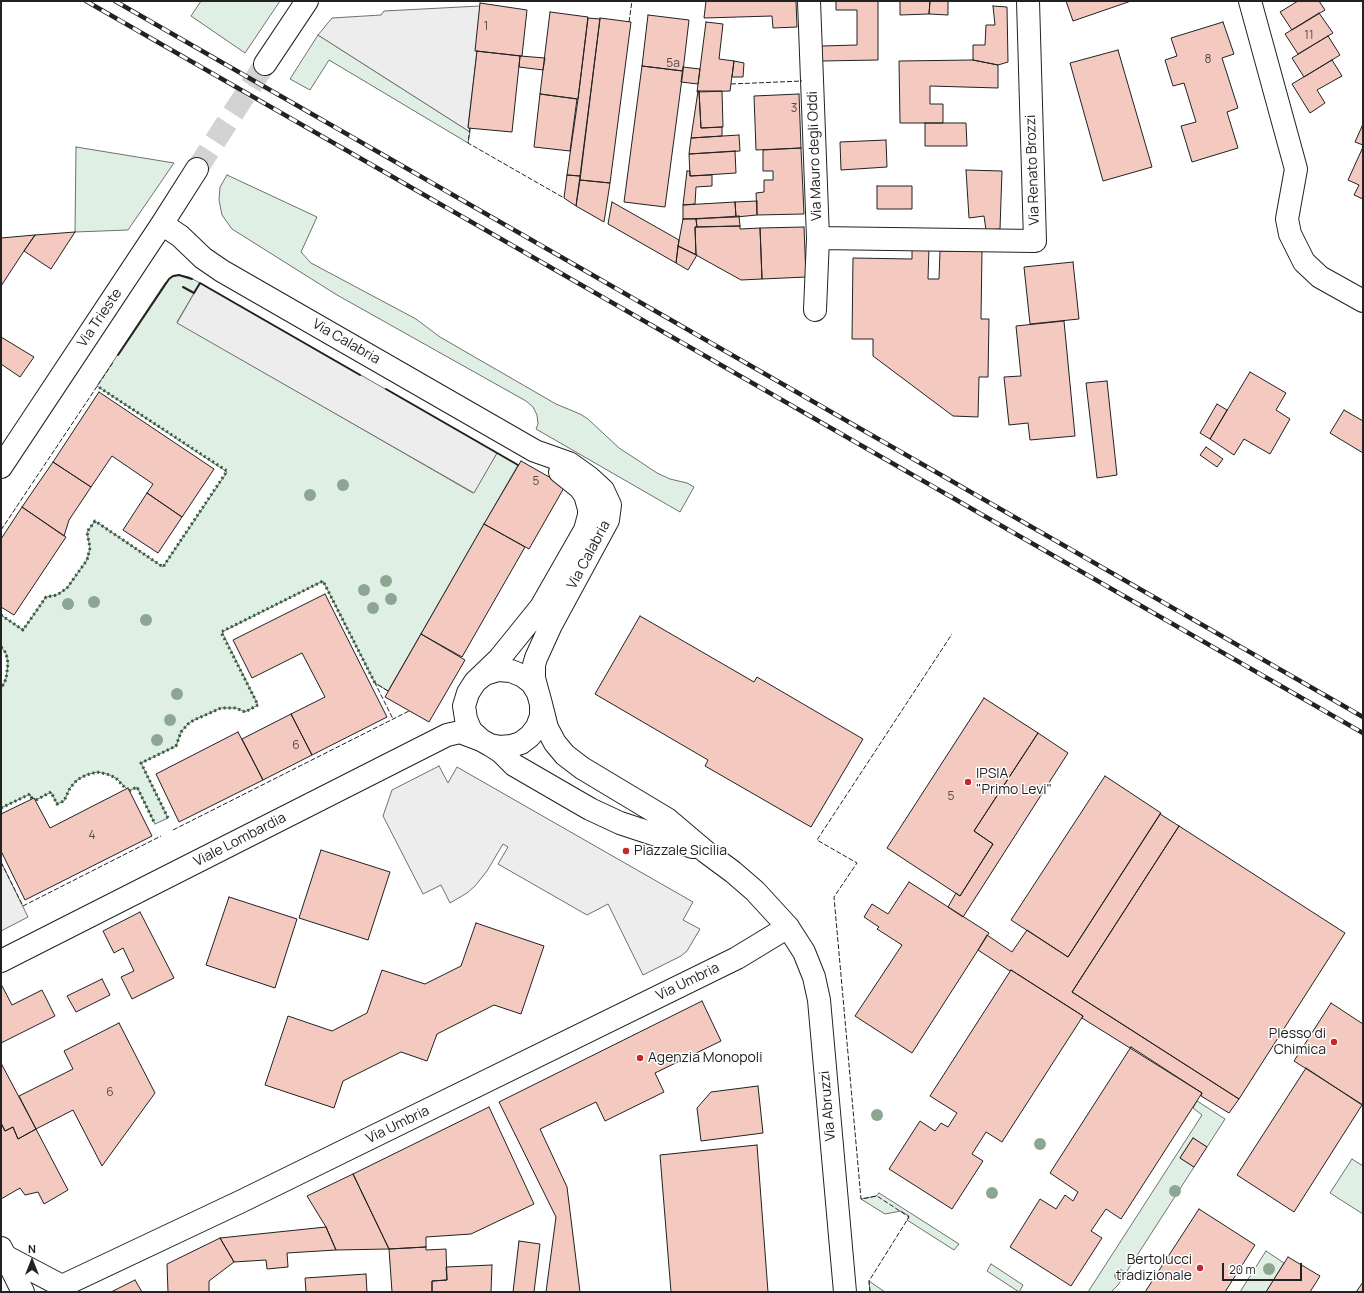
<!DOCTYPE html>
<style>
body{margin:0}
#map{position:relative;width:1364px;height:1293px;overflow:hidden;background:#fff;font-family:Manrope,sans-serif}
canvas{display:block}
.frame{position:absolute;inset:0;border:2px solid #222;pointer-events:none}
.north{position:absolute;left:12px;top:1241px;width:40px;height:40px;-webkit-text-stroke:3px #fff;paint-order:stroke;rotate:0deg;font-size:11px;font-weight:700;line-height:16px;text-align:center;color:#222}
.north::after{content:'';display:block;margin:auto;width:14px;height:18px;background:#222;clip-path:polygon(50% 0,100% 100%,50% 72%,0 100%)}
.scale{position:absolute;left:1222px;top:1263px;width:80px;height:18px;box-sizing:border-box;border:2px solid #222;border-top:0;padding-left:5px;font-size:12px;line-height:14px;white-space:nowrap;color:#222;-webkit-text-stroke:3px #fff;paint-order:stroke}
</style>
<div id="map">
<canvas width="1364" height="1293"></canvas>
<div class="frame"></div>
<div class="north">N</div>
<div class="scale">20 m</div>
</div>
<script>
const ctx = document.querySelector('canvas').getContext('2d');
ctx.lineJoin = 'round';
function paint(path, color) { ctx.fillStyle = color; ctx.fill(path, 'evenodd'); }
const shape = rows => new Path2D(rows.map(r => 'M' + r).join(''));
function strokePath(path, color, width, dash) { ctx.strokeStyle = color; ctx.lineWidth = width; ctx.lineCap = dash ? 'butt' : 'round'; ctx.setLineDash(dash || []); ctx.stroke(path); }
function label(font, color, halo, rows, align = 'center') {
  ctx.font = font + ' Manrope,sans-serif'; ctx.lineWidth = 3; ctx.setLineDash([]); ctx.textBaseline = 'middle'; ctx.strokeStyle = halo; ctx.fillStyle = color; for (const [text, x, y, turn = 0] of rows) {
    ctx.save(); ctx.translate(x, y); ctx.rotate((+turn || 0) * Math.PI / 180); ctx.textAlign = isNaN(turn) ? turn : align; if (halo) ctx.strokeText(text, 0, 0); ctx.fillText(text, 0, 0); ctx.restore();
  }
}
const green = shape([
 [201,1,280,1,245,53,191,16,201,1],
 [318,35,470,132,468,143,329,60,310,90,290,79,318,35],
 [76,147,174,163,128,230,75,232,76,147],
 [227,175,317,217,301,252,311,263,416,319,440,337,556,404,580,414,588,419,619,448,639,461,657,473,670,479,687,483,694,487,680,512,536,429,538,424,537,415,533,407,526,401,337,295,232,229,222,215,219,200,220,187,227,175],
 [179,275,189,277,200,283,177,322,473,493,497,453,518,465,388,691,375,683,323,581,222,632,258,705,245,712,236,708,221,708,194,720,188,724,181,732,176,746,141,763,168,818,155,824,137,787,129,791,116,778,107,774,97,772,86,775,77,780,70,788,64,801,57,804,51,792,36,800,34,798,32,799,30,794,1,808,1,689,6,679,8,663,6,653,1,647,1,615,23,630,46,597,57,595,67,588,87,560,90,548,87,532,95,521,163,567,227,472,97,386,165,283,171,277,179,275],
 [1197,1101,1225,1119,1207,1147,1193,1138,1180,1158,1194,1167,1118,1285,1111,1292,1088,1292,1202,1115,1193,1108,1197,1101],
 [1352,1159,1363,1166,1363,1214,1330,1193,1352,1159],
 [879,1193,959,1244,954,1250,907,1220,909,1216,901,1211,885,1214,861,1199,876,1196,879,1193],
 [1266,1251,1284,1263,1266,1292,1240,1292,1266,1251],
 [991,1264,1023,1285,1019,1292,987,1271,991,1264],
 [869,1281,885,1292,870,1292,869,1281]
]);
paint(green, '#e0efe3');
strokePath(green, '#6f6f6f', 1);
const parking = shape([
 [480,6,477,51,468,127,470,128,470,132,318,35,332,18,381,15,384,11,480,6],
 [200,283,497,453,474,493,177,323,200,283],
 [439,766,448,783,457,767,693,902,683,920,700,929,687,951,681,956,643,975,608,904,587,915,498,864,508,847,503,844,487,871,475,886,467,893,450,903,441,885,423,894,383,816,392,790,439,766],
 [1,862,28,917,1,931,1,862]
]);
paint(parking, '#ededed');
strokePath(parking, '#6f6f6f', 1);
const building = shape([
 [706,1,796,1,797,27,773,28,772,16,704,18,706,1],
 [836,1,878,1,878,60,822,61,821,46,857,45,857,10,836,10,836,1],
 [900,1,930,1,929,14,900,15,900,1],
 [930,1,948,1,948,15,929,14,930,1],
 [1066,1,1131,1,1073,21,1066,1],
 [1298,1,1319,1,1325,10,1292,30,1280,12,1298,1],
 [480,3,527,10,522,56,475,51,480,3],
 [993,6,1007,7,1008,62,998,65,973,60,973,45,985,45,986,25,995,25,993,6],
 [550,12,588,17,578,99,540,94,550,12],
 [1319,13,1333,33,1298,54,1285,34,1319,13],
 [648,15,689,20,683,71,642,66,648,15],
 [588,18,600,19,580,176,567,175,578,99,588,18],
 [600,18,631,22,610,183,580,180,600,18],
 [706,22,723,24,719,59,734,61,730,91,697,92,706,22],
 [1223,22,1234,54,1222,58,1238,108,1227,112,1238,148,1192,162,1181,126,1196,122,1184,83,1173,86,1165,60,1177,56,1171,38,1223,22],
 [1328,36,1340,55,1304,77,1292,58,1328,36],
 [1118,50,1152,167,1103,181,1070,63,1118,50],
 [477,51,520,56,512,132,468,128,477,51],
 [520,56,545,58,543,70,519,67,520,56],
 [973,60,998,65,998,88,930,86,930,104,943,104,943,123,900,123,899,61,973,60],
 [1332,60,1342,76,1317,90,1325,103,1310,113,1292,84,1332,60],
 [734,61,744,63,743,77,732,77,734,61],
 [642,66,683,71,665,207,624,202,642,66],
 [683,67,700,69,698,84,681,82,683,67],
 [698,91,699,91,701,128,722,127,722,136,691,138,698,91],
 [699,91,722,91,723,127,701,128,699,91],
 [540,94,577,99,570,151,534,147,540,94],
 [799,94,801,148,756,150,754,96,799,94],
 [925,123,966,123,967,146,925,146,925,123],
 [1363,124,1363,145,1355,142,1363,124],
 [739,135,740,151,689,154,691,138,739,135],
 [886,140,887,167,841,170,840,142,886,140],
 [1363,147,1363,199,1354,195,1359,185,1348,180,1363,147],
 [801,148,804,214,757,215,756,193,764,192,764,180,773,180,773,171,763,171,763,150,801,148],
 [735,151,736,173,690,176,689,154,735,151],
 [966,170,1002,171,1000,229,986,230,984,216,969,218,966,170],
 [687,171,690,171,690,176,712,175,712,186,696,187,695,204,683,205,687,171],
 [567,175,580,176,576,206,564,198,567,175],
 [580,180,610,183,604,222,576,206,580,180],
 [877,186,912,186,912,209,877,209,877,186],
 [757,201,757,215,736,217,735,202,757,201],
 [612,202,679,240,676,263,608,224,612,202],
 [735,202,736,217,683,219,683,205,735,202],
 [739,216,740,226,697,227,696,219,739,216],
 [683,219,696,219,697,227,695,227,696,255,678,246,683,219],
 [740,226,740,229,760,228,762,279,741,280,696,255,695,227,740,226],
 [804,227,806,277,762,279,760,228,804,227],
 [75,232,51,269,24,251,35,235,75,232],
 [35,235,24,251,1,286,1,238,35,235],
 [678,246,697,255,688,270,676,263,678,246],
 [912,247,929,247,928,279,939,279,940,251,982,251,981,319,989,319,988,377,979,377,978,417,953,416,873,356,873,339,852,339,853,258,912,259,912,247],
 [1073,262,1079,319,1030,324,1024,267,1073,262],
 [1064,321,1075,436,1030,440,1028,423,1009,425,1004,377,1021,376,1016,326,1064,321],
 [1,337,34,357,20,377,1,364,1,337],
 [1250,372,1286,393,1276,410,1290,419,1270,454,1244,439,1234,455,1210,439,1250,372],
 [1107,381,1117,475,1097,478,1086,383,1107,381],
 [99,392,214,469,182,517,147,493,153,484,112,456,91,487,53,462,99,392],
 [1217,404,1227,410,1210,439,1200,433,1217,404],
 [1344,410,1363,421,1363,453,1330,433,1344,410],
 [1206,447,1223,459,1217,467,1200,455,1206,447],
 [521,461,565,486,529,549,484,524,521,461],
 [53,462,91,487,69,520,64,536,22,507,53,462],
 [147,493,182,517,158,553,123,530,147,493],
 [22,507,66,537,14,615,1,607,1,539,22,507],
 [484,524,525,547,462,657,421,634,484,524],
 [325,594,387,717,312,755,291,714,325,697,302,653,252,678,233,640,325,594],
 [640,616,754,682,757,677,863,739,811,827,705,766,708,760,595,694,640,616],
 [421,634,465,660,429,722,385,697,421,634],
 [984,698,1038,733,974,831,993,844,960,896,887,848,984,698],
 [291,714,312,755,263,780,242,739,291,714],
 [238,732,263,780,179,822,156,774,238,732],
 [1038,733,1068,753,963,917,948,907,956,893,960,896,993,844,974,831,1038,733],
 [1105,776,1161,813,1068,957,1011,920,1105,776],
 [128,788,152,836,25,900,1,851,1,814,34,798,50,828,128,788],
 [1160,814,1179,826,1072,992,1239,1099,1229,1113,1201,1096,1202,1093,1082,1018,1083,1016,1011,970,1010,971,978,950,987,935,1012,952,1027,930,1068,957,1160,814],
 [1179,826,1345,933,1239,1099,1072,992,1179,826],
 [321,850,390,872,368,940,299,918,321,850],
 [909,882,989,933,912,1053,855,1016,902,945,877,929,879,927,864,917,872,904,888,914,909,882],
 [229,897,297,919,275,988,206,965,229,897],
 [140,912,174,978,132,999,121,977,134,971,123,948,114,953,103,931,140,912],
 [476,923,544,946,521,1014,494,1005,437,1034,427,1061,401,1052,343,1081,334,1108,265,1085,288,1016,332,1031,367,1013,382,970,425,984,461,966,476,923],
 [1011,970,1083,1016,1002,1142,986,1132,972,1154,983,1161,952,1209,889,1169,920,1121,935,1131,941,1123,948,1127,957,1113,930,1096,1011,970],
 [102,979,110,995,76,1012,67,996,102,979],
 [1,984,12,1005,42,990,55,1016,1,1043,1,984],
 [702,1001,721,1041,655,1073,664,1092,605,1121,596,1102,540,1129,567,1187,580,1292,546,1292,556,1217,499,1102,702,1001],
 [1331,1003,1363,1024,1363,1105,1294,1061,1331,1003],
 [119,1023,155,1093,102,1166,73,1110,36,1129,19,1096,73,1069,64,1051,119,1023],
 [1131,1047,1202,1093,1121,1219,1106,1209,1091,1231,1102,1238,1071,1286,1010,1247,1040,1199,1056,1209,1065,1195,1073,1201,1078,1192,1050,1173,1131,1047],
 [2,1065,36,1129,18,1139,13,1127,5,1131,1,1123,1,1066,2,1065],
 [1306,1068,1362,1105,1294,1212,1237,1175,1306,1068],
 [758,1086,763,1133,701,1141,697,1108,711,1092,758,1086],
 [489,1107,534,1204,471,1234,426,1237,426,1247,389,1249,353,1174,489,1107],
 [1,1123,5,1131,13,1127,18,1139,36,1129,68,1190,44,1204,38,1192,25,1195,20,1188,1,1199,1,1123],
 [1193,1138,1207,1147,1194,1167,1180,1158,1193,1138],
 [757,1145,768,1292,671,1292,660,1155,757,1145],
 [353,1174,389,1249,336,1250,326,1227,307,1196,353,1174],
 [1199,1209,1255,1245,1225,1292,1145,1292,1199,1209],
 [326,1227,336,1250,287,1253,288,1267,267,1269,266,1260,234,1262,220,1238,326,1227],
 [220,1238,234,1262,209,1281,209,1292,168,1292,167,1264,220,1238],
 [519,1241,540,1244,534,1292,513,1292,519,1241],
 [426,1247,426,1250,446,1249,447,1280,432,1281,432,1292,392,1292,389,1249,426,1247],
 [1288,1257,1320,1276,1310,1292,1266,1292,1288,1257],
 [492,1265,491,1292,432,1292,432,1281,447,1280,446,1267,492,1265],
 [366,1274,367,1292,306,1292,305,1278,366,1274],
 [135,1280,142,1292,111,1292,135,1280],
 [1363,1282,1363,1292,1356,1292,1363,1282]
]);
paint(building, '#f3c9c0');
strokePath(building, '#222', 1);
strokePath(shape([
 [197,169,265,64]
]), '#d3d3d3', 22, [22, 11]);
const minor = shape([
 [809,1,818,238,815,310],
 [1250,1,1296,169,1287,219,1290,234,1304,262,1320,277,1363,301],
 [265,64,307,1],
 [162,224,180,236,203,258,222,271,535,451,569,463,590,478,603,490,610,505,608,520,551,625,536,658,534,665,534,678,538,693],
 [818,238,1035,241,1028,1],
 [1,467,162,224,197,169],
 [475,682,485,674,498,670,511,671,523,676,532,683,538,693,541,704,541,716,537,727,530,736,521,743,511,746,500,747,490,745,481,740,471,731,466,719,464,706,468,693,475,682,499,659,541,607,585,530,589,515,589,509,585,495,580,488,560,472],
 [541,704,547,728,555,743,565,755,582,768,667,819,706,852,733,872,755,891,788,927,804,952,814,977,819,1000,845,1292],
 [490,745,501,752,514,765,590,809,620,823,693,847],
 [1,961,447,735,460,732,481,740],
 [5,1256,62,1286,242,1201,737,958,788,927]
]);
const major = shape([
 [1,1248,23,1292]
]);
strokePath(minor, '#222', 24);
strokePath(major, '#222', 24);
strokePath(minor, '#fff', 22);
strokePath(major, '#fff', 22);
const rail = shape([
 [86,1,1363,733],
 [115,1,1363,717]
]);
strokePath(rail, '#222', 4.5);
strokePath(rail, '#fff', 3, [9]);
strokePath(shape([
 [1,615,23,630,46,597,57,595,67,588,87,560,90,548,87,532,95,521,163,567,227,471,97,386],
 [1,647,6,653,8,663,6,679,1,689],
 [129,791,137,787,155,824],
 [36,800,51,792,57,804,64,801,70,788,77,780,86,775,97,772,107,774,116,778,126,789],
 [1,808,30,794,32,799],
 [168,818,141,763,176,746,181,732,188,724,194,720,221,708,236,708,245,712,258,705,221,632,323,581,375,683]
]), '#2f5e38', 3, [2, 3]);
strokePath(shape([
 [629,22,632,1],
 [731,84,802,81],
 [470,128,468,143,564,198],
 [1,530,114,361],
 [388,691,375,683,393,719],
 [173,830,409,711],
 [1,862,23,906,161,836],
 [870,1292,869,1281,909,1217,877,1196,861,1199,834,897,857,863,817,840,952,634]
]), '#222', 1, [5, 2]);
strokePath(shape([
 [183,287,194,293,200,283,360,375],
 [118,355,169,279,173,276,179,275,192,279],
 [386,389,518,465]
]), '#222', 2);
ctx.fillStyle = '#8da692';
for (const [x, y] of [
 [343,485],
 [310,495],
 [386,581],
 [364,590],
 [391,599],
 [94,602],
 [68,604],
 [373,608],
 [146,620],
 [177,694],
 [170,720],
 [157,740],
 [877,1115],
 [1040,1144],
 [1175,1191],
 [992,1193],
 [1269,1269],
 [1120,1275]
]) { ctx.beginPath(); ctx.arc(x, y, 6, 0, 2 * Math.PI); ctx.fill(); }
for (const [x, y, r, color] of [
 [968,782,4,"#c62828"],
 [626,851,4,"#c62828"],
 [1334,1042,4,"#c62828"],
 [640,1058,4,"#c62828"],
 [1200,1268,4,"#c62828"]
]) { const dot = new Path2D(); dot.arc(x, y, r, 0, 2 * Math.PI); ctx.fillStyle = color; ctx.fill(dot); strokePath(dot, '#fff', 1.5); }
label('12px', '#564c4a', null, [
 ["1",486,27],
 ["11",1309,36],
 ["8",1208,60],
 ["5a",673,64],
 ["3",794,109],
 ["5",536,482],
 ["6",296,746],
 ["5",951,797],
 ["4",92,836],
 ["6",110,1093]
]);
label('14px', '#222', '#fff', [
 ["Via Mauro degli Oddi",815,156,-92],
 ["Via Renato Brozzi",1033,170,-92],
 ["Via Trieste",100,318,-56],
 ["Via Calabria",346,342,30],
 ["Via Calabria",589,555,-62],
 ["Viale Lombardia",240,840,-27],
 ["Via Umbria",688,982,-26],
 ["Via Abruzzi",828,1106,-95],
 ["Via Umbria",398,1125,-26]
]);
label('14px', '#222', '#fff', [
 ["IPSIA",976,774],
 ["\"Primo Levi\"",976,790],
 ["Piazzale Sicilia",634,851],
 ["Plesso di",1326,1034,"right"],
 ["Chimica",1326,1050,"right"],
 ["Agenzia Monopoli",648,1058],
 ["Bertolucci",1192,1260,"right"],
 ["tradizionale",1192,1276,"right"]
], 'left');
</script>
